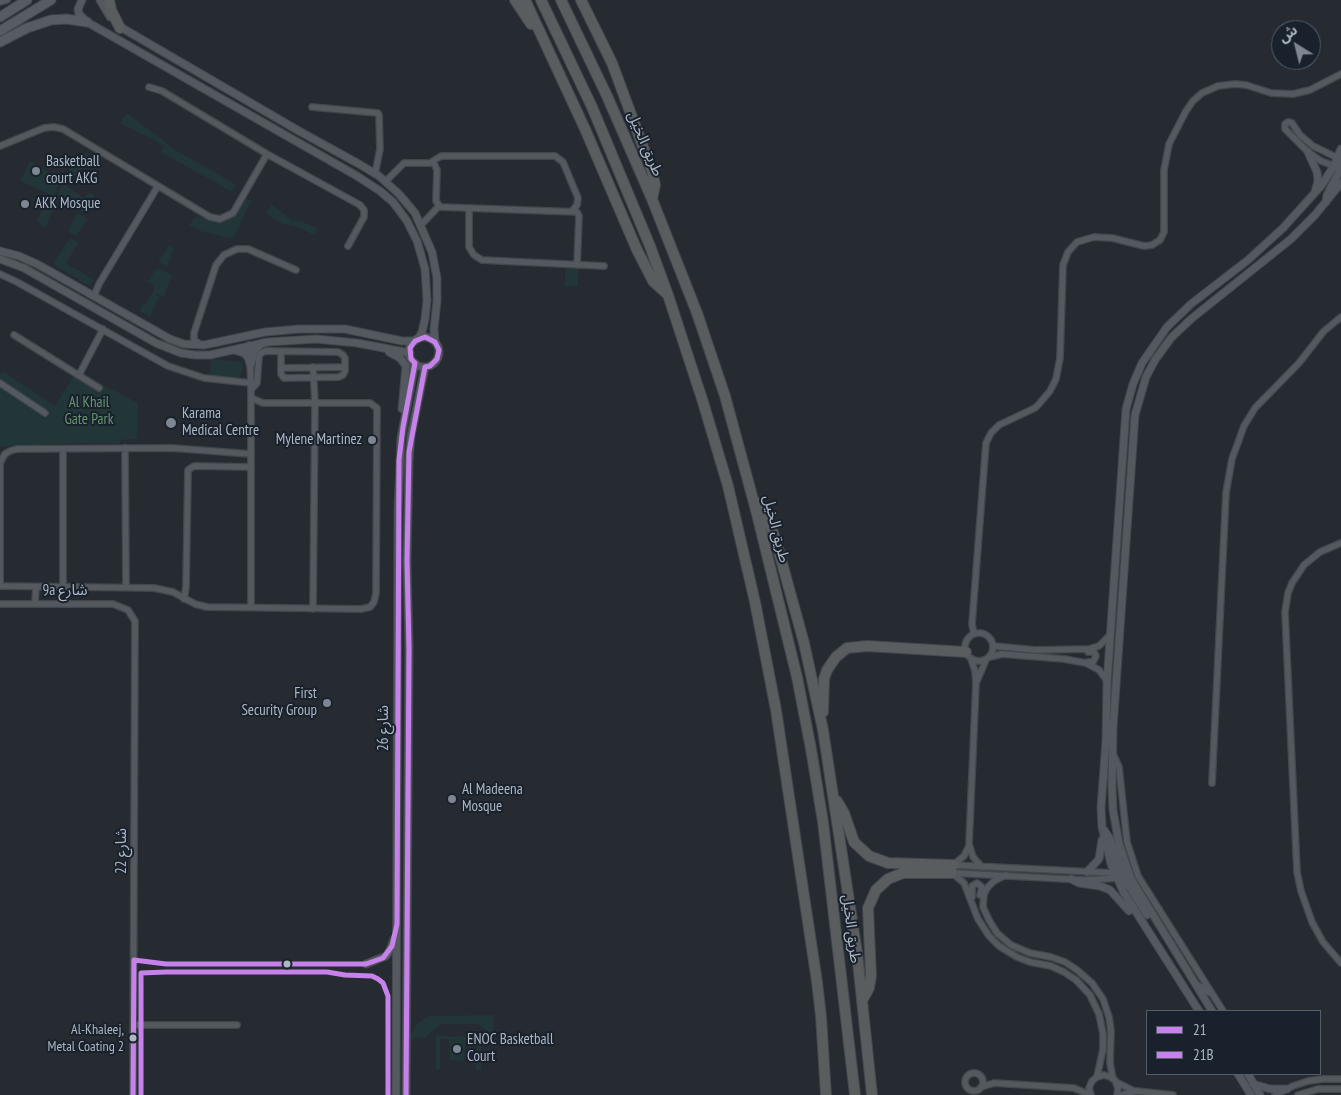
<!DOCTYPE html>
<meta charset="utf-8">
<style>
body{margin:0}
#map{position:relative;width:1341px;height:1095px;overflow:hidden;background:#252b31;font-family:"PT Sans Narrow","Noto Sans Arabic",sans-serif}
canvas{display:block}
.legend{position:absolute;left:1146px;top:1010px;width:175px;height:65px;box-sizing:border-box;background:#19212c;border:1px solid #545d69;margin:0;padding:6px 9px;list-style:none;font-size:15px;color:#adb7c4}
.legend li{display:flex;align-items:center;gap:10px;height:25px}
.legend b{width:25px;border:1px solid #545d69}
.north{position:absolute;left:1271px;top:20px;width:50px;height:50px;box-sizing:border-box;background:#19212c;border:1px solid #545d69;border-radius:50%;rotate:324deg;font-size:14px;font-weight:700;line-height:20px;text-align:center;color:#adb7c4}
.north::after{content:'';display:block;margin:auto;width:18px;height:22px;background:#7d8691;clip-path:polygon(50% 0,100% 100%,50% 72%,0 100%)}
</style>
<div id="map">
<canvas width="1341" height="1095"></canvas>
<ul class="legend">
<li><b style="height:6px;background:#c682ea"></b>21</li>
<li><b style="height:6px;background:#c682ea"></b>21B</li>
</ul>
<div class="north">ش</div>
</div>
<script>
const ctx = document.querySelector('canvas').getContext('2d');
ctx.lineJoin = 'round';
function paint(path, color) { ctx.fillStyle = color; ctx.fill(path, 'evenodd'); }
const shape = rows => new Path2D(rows.map(r => 'M' + r).join(''));
function strokePath(path, color, width, dash) { ctx.strokeStyle = color; ctx.lineWidth = width; ctx.lineCap = dash ? 'butt' : 'round'; ctx.setLineDash(dash || []); ctx.stroke(path); }
function label(font, color, halo, rows, align = 'center') {
  ctx.font = font + ' "PT Sans Narrow","Noto Sans Arabic",sans-serif'; ctx.lineWidth = 4; ctx.setLineDash([]); ctx.textBaseline = 'middle'; ctx.strokeStyle = halo; ctx.fillStyle = color; for (const [text, x, y, turn = 0] of rows) {
    ctx.save(); ctx.translate(x, y); ctx.rotate((+turn || 0) * Math.PI / 180); ctx.textAlign = isNaN(turn) ? turn : align; if (halo) ctx.strokeText(text, 0, 0); ctx.fillText(text, 0, 0); ctx.restore();
  }
}
paint(shape([
 [127,113,177,151,235,184,232,192,161,152,165,146,120,123],
 [85,153,91,158,69,183,63,179,76,161,75,159,80,154],
 [30,161,61,180,54,196,20,181],
 [63,183,83,198,90,192,95,195,85,213,56,198],
 [46,197,58,199,45,228,41,225,37,219,44,207],
 [244,198,251,201,240,224,241,225,233,237,230,238,200,231,189,225,195,217,219,219,227,218],
 [271,204,293,221,301,221,317,228,315,236,301,228,283,224,266,214],
 [77,213,88,218,76,236,68,231],
 [70,238,79,242,66,263,94,280,89,286,53,264],
 [169,245,174,248,167,267,158,262],
 [565,267,578,267,578,286,565,286],
 [157,268,172,275,164,296,154,294,159,297,150,317,140,311,142,305,147,302,149,296,153,293,154,286,147,281],
 [212,359,243,362,242,373,238,379,209,376],
 [77,371,138,403,137,439,121,440,120,443,80,443,0,447,0,374,5,373,55,406],
 [494,1015,493,1035,478,1024,441,1024,426,1037,408,1040,416,1025,428,1016],
 [436,1035,449,1037,466,1036,464,1061,450,1060,449,1039,440,1039,440,1069,436,1069],
 [469,1035,478,1035,481,1037,481,1069,476,1070,477,1039,469,1039]
]), '#223537');
const minor = shape([
 [0,2,7,0],
 [149,87,162,91,267,154,360,205,364,210,364,217,348,246],
 [312,107,378,113,379,115,380,149,375,174],
 [0,146,44,128,54,127,63,129,210,217,220,219,233,213,267,154],
 [433,161,437,170,436,201,440,207,577,212,579,216,577,265],
 [1337,167,1321,161,1308,152,1285,129,1285,124,1288,122,1292,123,1300,135,1313,146,1340,159],
 [386,181,404,163,430,163,441,156,555,156,563,162,578,198,577,205,572,211],
 [469,208,469,247,474,255,482,260,604,266],
 [421,225,439,206],
 [0,274,17,282,168,366,204,378,251,383],
 [94,296,99,284,158,186],
 [14,335,99,388],
 [200,344,194,340,194,333,216,265,224,255,237,249,248,249,296,270],
 [249,345,251,383,251,607],
 [281,368,345,367],
 [79,375,103,329],
 [0,383,45,413],
 [251,390,257,383,259,356,261,353,266,351,338,352,343,355,345,358,345,371,343,375,339,377,284,378,281,374,281,352],
 [125,448,126,587],
 [1341,543,1320,552,1304,565,1292,583,1288,593,1285,612,1297,872,1301,891,1312,922,1323,942,1341,963],
 [0,586,154,588,173,592,195,604,207,607,361,609,370,607,374,602,376,593,377,408,370,403,263,403,251,398],
 [0,586,0,463,5,454,10,451,17,449,172,448,251,454],
 [63,587,63,449],
 [184,599,186,587,188,470,194,466,251,467],
 [0,604,113,604,128,610,135,621,133,1095],
 [35,604,36,587],
 [313,609,315,403,313,367],
 '965 647a14 14 0 1 1 28 0a14 14 0 1 1-28 0Z',
 [974,634,972,624,986,443,991,433,999,425,1035,408,1039,404,1050,391,1056,379,1060,358,1063,265,1068,252,1077,242,1094,237,1112,238,1144,246,1152,245,1160,240,1164,232,1164,170,1169,144,1186,111,1193,101,1202,93,1218,86,1235,84,1246,85,1271,93,1293,94,1310,90,1341,74],
 [994,646,1035,650,1089,649,1099,646,1110,635],
 [1088,652,1094,652,1096,656,1093,662,1088,662],
 [990,657,1002,654,1064,659,1086,663,1099,670,1107,681],
 [971,659,975,671,976,683,969,844,973,857,982,867],
 [977,681,986,660],
 [1113,754,1119,767,1127,842,1138,876,1223,1011],
 [1212,783,1226,493,1232,459,1244,426,1255,408,1299,363,1324,331,1341,317],
 [953,865,1114,873],
 [953,865,964,856,969,846],
 [952,873,964,883,978,919,989,936,999,946,1017,957,1030,962,1051,966,1064,972,1076,980,1090,995,1099,1014,1103,1034,1103,1049,1097,1077],
 [954,873,1084,880,1120,878],
 [1006,875,994,881,988,887,984,894,983,907,989,920,997,933,1011,945,1030,953,1051,957,1065,962,1077,970,1092,983,1103,999,1109,1017,1111,1031,1110,1063,1113,1079],
 [972,897,972,886,977,883,982,887,980,895],
 [134,1025,237,1025],
 '965 1082a9 9 0 1 1 18 0a9 9 0 1 1-18 0Z',
 [1116,1082,1134,1091],
 [981,1087,994,1083,1074,1088,1090,1095],
 [1091,1095,1089,1088,1092,1081,1097,1077,1104,1075,1110,1077,1115,1080,1118,1089,1117,1095],
 [1122,1095,1136,1091,1173,1095],
 [1275,1095,1293,1086,1308,1081,1323,1079,1341,1079],
 [1298,1095,1318,1089,1341,1089]
]);
const tertiary = shape([
 [82,0,78,9,79,14,87,22,357,176,380,191,393,202,407,221,417,241,425,269,427,300,425,319,422,332,418,339],
 [100,0,110,17],
 [117,25,299,131,359,164,379,176,399,194,415,213,432,252,437,278,437,301,434,329,435,342],
 [1308,152,1317,172,1318,181,1315,192],
 [1326,202,1327,195,1340,170,1340,164,1338,158],
 [0,251,19,256,37,264,170,339,184,344,204,345,265,332,299,329,345,329,402,341,415,341],
 [0,259,24,268,156,343,181,353,195,355,210,355,268,342,316,339,357,343,410,353],
 '409 352a15 15 0 1 1 30 0a15 15 0 1 1-30 0Z',
 [234,350,244,353,248,357,250,364],
 [389,352,400,358,406,366,402,409],
 [251,364,254,351,262,343],
 [1104,830,1110,839,1121,871,1124,872,1126,871],
 [1087,872,1099,859,1102,840],
 [1114,873,1123,877,1147,915],
 [1071,879,1079,883,1100,886,1110,890,1129,911],
 [366,964,386,956,390,950,394,939],
 [1196,985,1209,992],
 [1199,1011,1124,893,1111,864,1102,827,1101,808,1106,741,1107,683,1126,409,1133,384,1142,363,1167,327,1191,304,1248,260,1283,228,1321,186,1334,166,1341,149],
 [1212,1011,1131,879,1119,844,1113,810,1112,787,1113,728,1135,415,1146,377,1155,360,1171,338,1191,319,1291,239,1315,215,1341,183],
 [1238,1074,1251,1095],
 [1248,1074,1260,1095],
 [1253,1084,1270,1089,1287,1089],
 [396,1095,398,510,401,438,415,363],
 [406,1095,409,648,407,561,409,461,411,436,425,367]
]);
const primary = shape([
 [0,17,27,0],
 [0,31,51,0],
 [0,42,27,28,51,20,66,19,87,22]
]);
const motorway = shape([
 [109,0,111,10,120,28],
 [515,0,531,24],
 [525,0,585,129,637,250,653,281,666,293],
 [541,0,592,107,650,246,668,295,703,402,728,486,755,602,776,710,817,982,821,1016,826,1095],
 [561,0,607,96,652,199,697,313,725,396,757,514,797,677,811,749,823,822,855,1095],
 [581,0,612,63,652,171,655,185,652,199],
 [757,503,767,517,776,541,804,643,823,730,857,953,872,1095],
 [823,712,824,679,827,670,836,657,847,648,867,646,966,652],
 [837,801,844,813,854,842,869,856,888,863,953,865],
 [863,999,869,988,871,976,868,908,876,890,888,879,903,873,952,873]
]);
strokePath(minor, '#42474c', 8);
strokePath(tertiary, '#42474c', 9);
strokePath(primary, '#42474e', 11);
strokePath(motorway, '#41474d', 12);
strokePath(minor, '#545960', 5.5);
strokePath(tertiary, '#545960', 7);
strokePath(primary, '#575b62', 9);
strokePath(motorway, '#5a5d60', 10);
strokePath(shape([
 [133,1095,134,960,166,964,366,964,383,958,392,946,397,924,399,460,403,427,415,363,411,359,410,348,415,341,425,337,435,342,439,350,437,359,430,366,425,367,409,452,407,561,409,648,406,1095]
]), '#c682ea', 5);
strokePath(shape([
 [141,1095,141,973,166,972,327,972,345,975,372,976,378,979,383,983,388,996,388,1095]
]), '#c682ea', 5);
for (const [x, y, r, color] of [
 [36,171,5,"#7d8691"],
 [25,204,5,"#7d8691"],
 [171,423,6,"#7d8691"],
 [372,440,5,"#7d8691"],
 [327,703,5,"#7d8691"],
 [452,799,5,"#7d8691"],
 [287,964,4.5,"#adb7c4"],
 [133,1038,4.5,"#adb7c4"],
 [457,1049,5,"#7d8691"]
]) { const dot = new Path2D(); dot.arc(x, y, r, 0, 2 * Math.PI); ctx.fillStyle = color; ctx.fill(dot); strokePath(dot, '#19212c', 2); }
label('14px', '#adb7c4', '#19212c', [
 ["Al-Khaleej,",124,1030],
 ["Metal Coating 2",124,1047]
], 'right');
label('15px', '#adb7c4', '#19212c', [
 ["طريق الخيل",645,144,67],
 ["طريق الخيل",776,529,76],
 ["9a شارع",65,591],
 ["شارع 26",384,728,-90],
 ["شارع 22",122,851,-90],
 ["طريق الخيل",851,929,83]
]);
label('15px', '#adb7c4', '#19212c', [
 ["Basketball",46,162],
 ["court AKG",46,179],
 ["AKK Mosque",35,204],
 ["Karama",182,414],
 ["Medical Centre",182,431],
 ["Mylene Martinez",362,440,"right"],
 ["First",317,694,"right"],
 ["Security Group",317,711,"right"],
 ["Al Madeena",462,790],
 ["Mosque",462,807],
 ["ENOC Basketball",467,1040],
 ["Court",467,1057]
], 'left');
label('15px', '#65956e', '#19212c', [
 ["Al Khail",89,403],
 ["Gate Park",89,420]
]);
</script>
